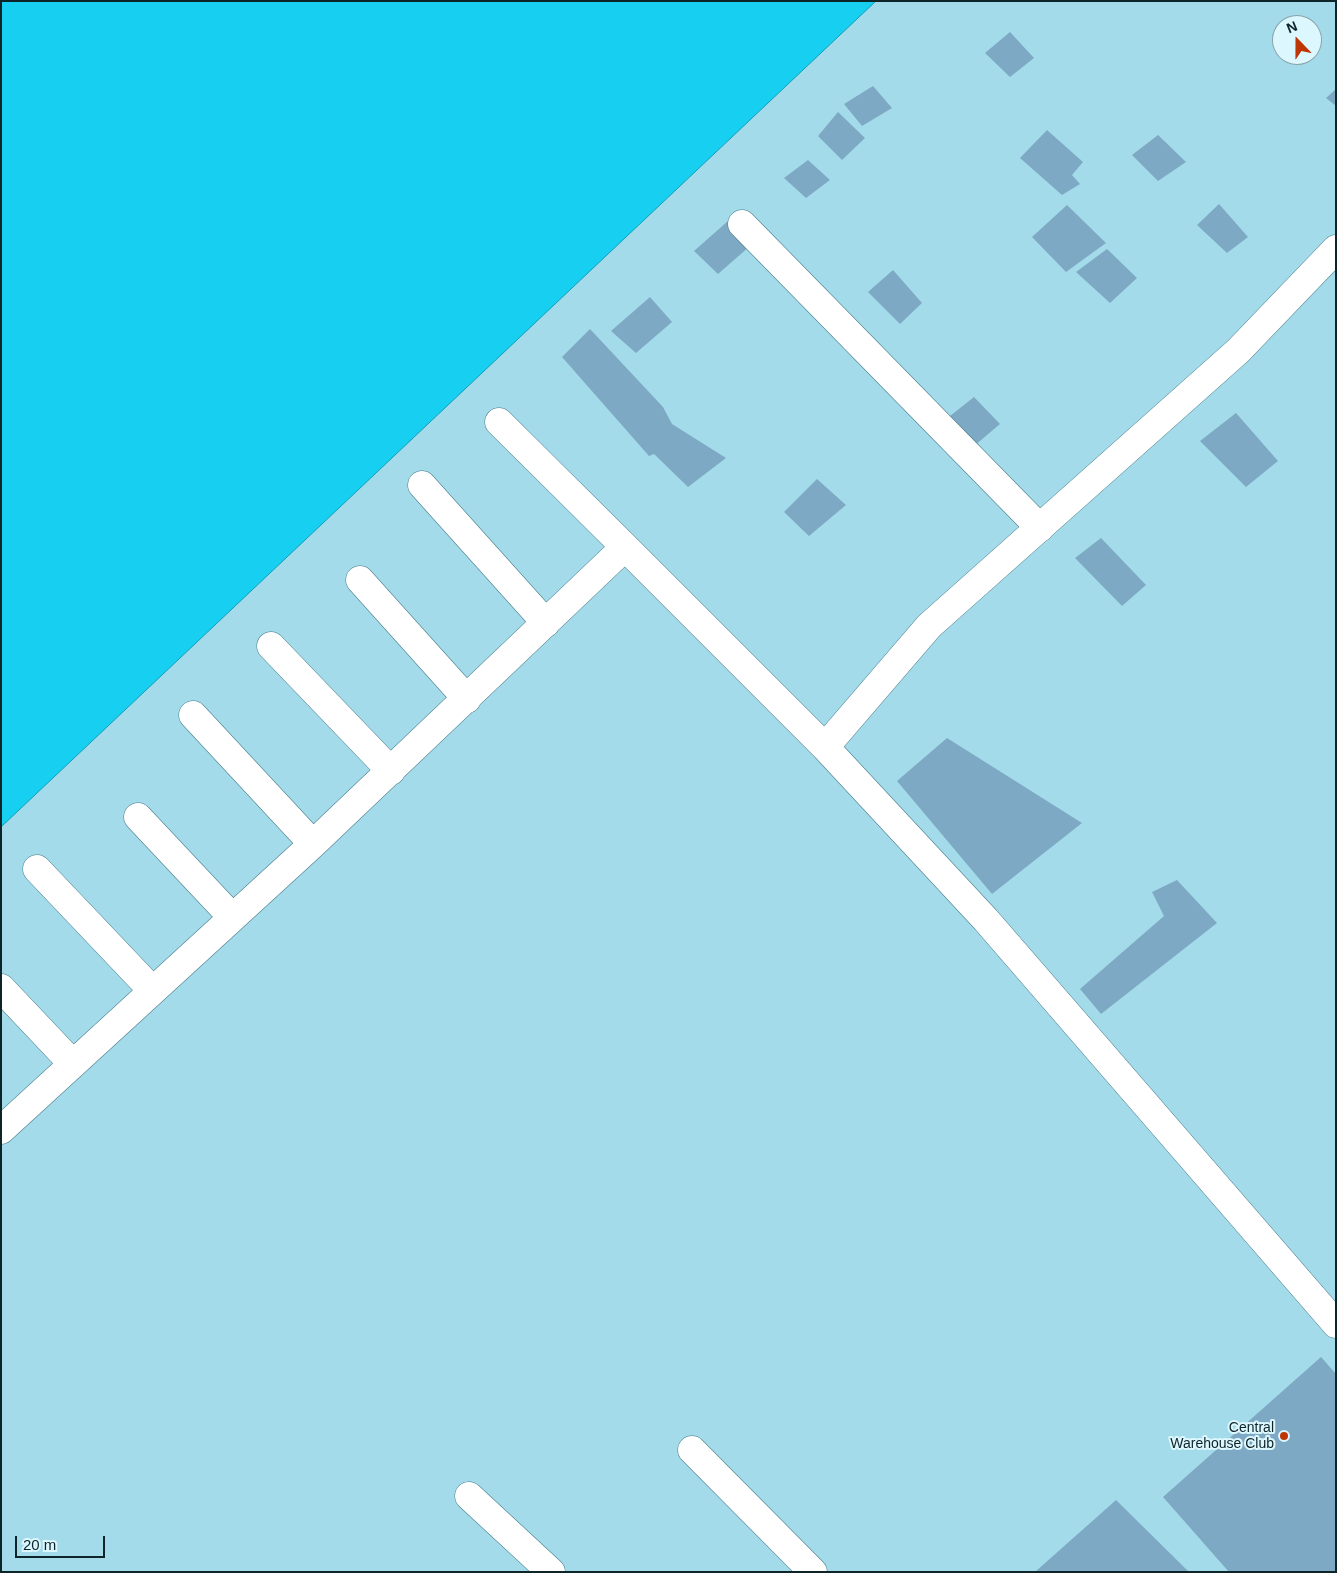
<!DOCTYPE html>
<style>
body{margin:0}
#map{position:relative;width:1337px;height:1573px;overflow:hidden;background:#a3dbea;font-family:Arial,sans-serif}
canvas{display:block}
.frame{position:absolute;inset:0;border:2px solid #0d2429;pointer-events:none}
.north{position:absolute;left:1272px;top:15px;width:50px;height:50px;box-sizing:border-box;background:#dcf7fe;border:1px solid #89a3a9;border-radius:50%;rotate:338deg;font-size:14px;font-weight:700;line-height:20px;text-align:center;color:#0d2429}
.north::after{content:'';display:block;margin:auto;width:18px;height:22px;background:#be3606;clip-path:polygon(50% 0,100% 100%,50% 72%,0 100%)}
.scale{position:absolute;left:15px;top:1536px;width:90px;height:22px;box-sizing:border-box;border:2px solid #0d2429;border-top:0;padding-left:6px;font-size:15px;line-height:18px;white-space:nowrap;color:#0d2429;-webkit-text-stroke:4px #dcf7fe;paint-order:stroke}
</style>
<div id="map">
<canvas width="1337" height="1573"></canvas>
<div class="frame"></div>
<div class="north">N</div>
<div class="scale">20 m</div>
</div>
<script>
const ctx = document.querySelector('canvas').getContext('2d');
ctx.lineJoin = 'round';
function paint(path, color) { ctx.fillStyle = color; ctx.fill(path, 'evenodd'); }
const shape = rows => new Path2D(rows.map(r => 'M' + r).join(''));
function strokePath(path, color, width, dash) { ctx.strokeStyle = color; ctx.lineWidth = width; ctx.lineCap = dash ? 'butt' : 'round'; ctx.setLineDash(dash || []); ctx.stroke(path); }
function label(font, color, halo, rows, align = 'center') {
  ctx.font = font + ' Arial,sans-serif'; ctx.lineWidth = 4; ctx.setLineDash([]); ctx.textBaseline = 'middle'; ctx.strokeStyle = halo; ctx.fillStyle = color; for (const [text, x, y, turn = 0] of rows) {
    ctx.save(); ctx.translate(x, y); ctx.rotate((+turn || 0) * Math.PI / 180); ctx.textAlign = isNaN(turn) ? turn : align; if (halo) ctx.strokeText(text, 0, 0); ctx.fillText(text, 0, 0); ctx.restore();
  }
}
const water = shape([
 [1,1,876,1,1,827,1,1]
]);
paint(water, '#17cff1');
strokePath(water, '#149cb5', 1);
paint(shape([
 [1282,28,1282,44,1272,35],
 [1010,32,1034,58,1010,77,985,53],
 [873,86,892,108,862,126,844,104],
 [1336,89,1336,106,1326,98],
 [838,112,865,138,842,160,818,136],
 [1047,130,1083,162,1072,175,1080,184,1062,195,1020,158],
 [1158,135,1186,162,1158,181,1132,155],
 [808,160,830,180,806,198,784,178],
 [1219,204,1248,237,1227,253,1197,225],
 [1067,205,1106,243,1066,272,1032,237],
 [728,221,750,246,718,274,694,251],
 [1107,249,1137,278,1110,303,1076,272],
 [893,270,922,303,900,324,868,292],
 [650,297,672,322,636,353,611,331],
 [590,329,663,407,672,424,726,458,688,487,654,454,649,456,562,357],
 [974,397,1000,424,974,446,945,420],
 [1236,413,1278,461,1246,487,1200,441],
 [817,479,846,505,809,536,784,512],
 [1101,538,1146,585,1122,606,1075,558],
 [947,738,1082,823,992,894,897,781],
 [1177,880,1217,923,1101,1014,1080,989,1164,916,1152,892],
 [1321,1357,1336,1374,1336,1572,1229,1572,1163,1497],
 [1116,1500,1189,1572,1035,1572]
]), '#7ea9c4');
const minor = shape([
 [742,224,1040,528],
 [1336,249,1238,351,929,626,825,747,986,920,1336,1324],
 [499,422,625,547],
 [422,485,546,623],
 [360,580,467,699],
 [271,646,391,771],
 [193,715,313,844],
 [138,817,232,917],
 [37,869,152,990],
 [1,988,73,1064],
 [1,1130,313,844,625,547,825,747],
 [692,1450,813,1572],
 [469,1496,551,1572]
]);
strokePath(minor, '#467c89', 29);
strokePath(minor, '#fff', 28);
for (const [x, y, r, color] of [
 [1284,1436,5,"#be3606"]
]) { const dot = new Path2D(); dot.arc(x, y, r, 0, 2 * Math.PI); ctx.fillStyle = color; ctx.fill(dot); strokePath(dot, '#dcf7fe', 2); }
label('14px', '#0d2429', '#dcf7fe', [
 ["Central",1274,1428],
 ["Warehouse Club",1274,1444]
], 'right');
</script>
